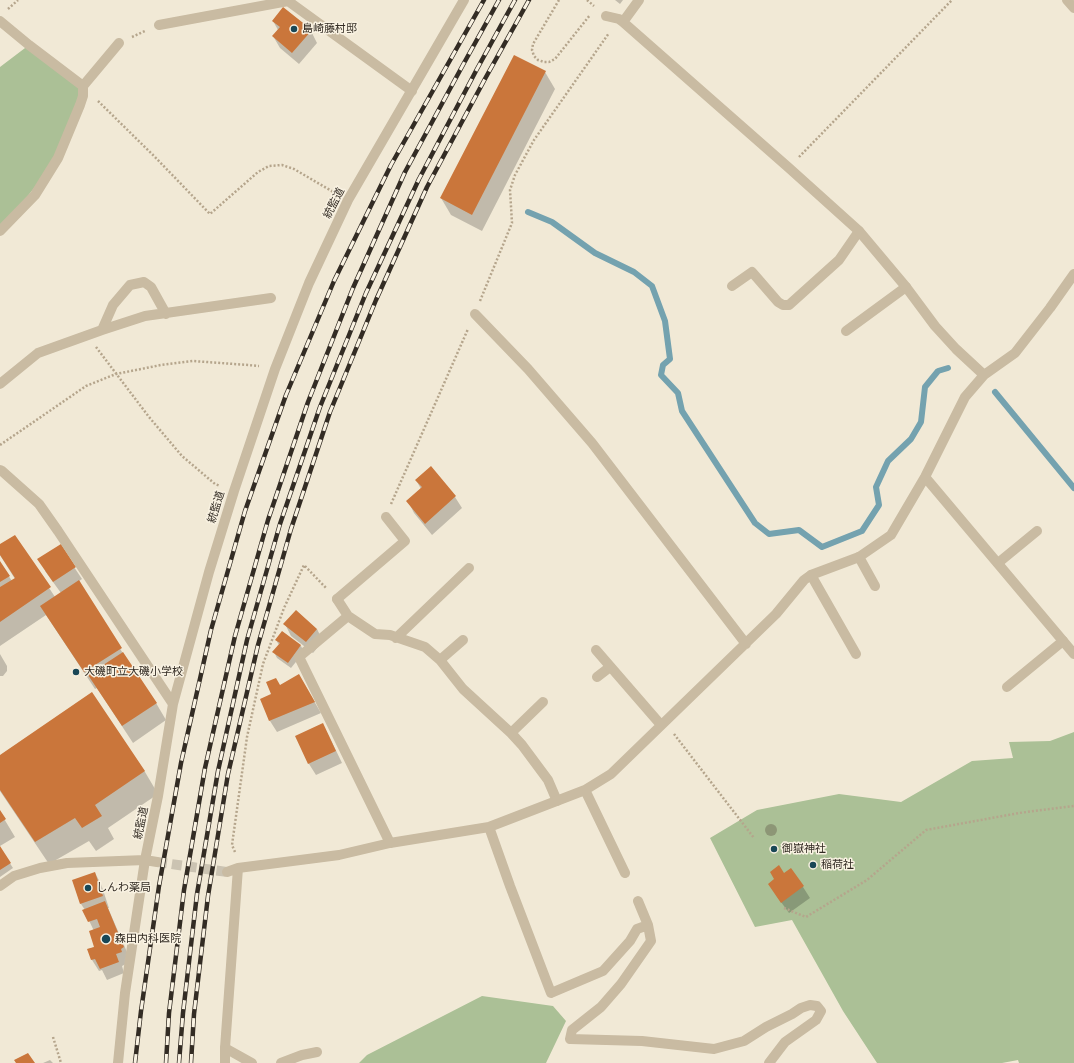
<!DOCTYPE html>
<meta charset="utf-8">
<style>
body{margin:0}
canvas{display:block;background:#f1e9d6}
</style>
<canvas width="1074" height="1063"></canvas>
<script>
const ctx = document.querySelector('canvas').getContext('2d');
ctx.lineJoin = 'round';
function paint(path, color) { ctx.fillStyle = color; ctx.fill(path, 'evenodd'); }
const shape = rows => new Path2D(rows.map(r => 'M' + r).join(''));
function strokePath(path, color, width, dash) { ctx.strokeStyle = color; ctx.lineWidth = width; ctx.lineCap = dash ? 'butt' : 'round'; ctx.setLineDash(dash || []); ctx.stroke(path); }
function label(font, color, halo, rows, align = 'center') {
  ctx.font = font + ' "Asap Condensed","Noto Sans JP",sans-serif'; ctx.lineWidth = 3; ctx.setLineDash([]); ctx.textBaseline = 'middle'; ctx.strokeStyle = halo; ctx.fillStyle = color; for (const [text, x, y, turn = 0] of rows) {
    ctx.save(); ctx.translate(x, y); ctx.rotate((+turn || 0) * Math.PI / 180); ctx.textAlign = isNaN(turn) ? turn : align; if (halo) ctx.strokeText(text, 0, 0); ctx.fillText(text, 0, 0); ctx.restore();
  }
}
paint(shape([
 [29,45,83,86,58,158,0,231,0,67],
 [1074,732,1074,1063,1019,1063,1018,1060,1002,1063,877,1063,843,1011,792,920,755,927,710,838,757,810,839,794,901,802,972,761,1013,758,1009,742,1050,741],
 [482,996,553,1006,566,1021,546,1063,359,1063,367,1055]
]), '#abc096');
paint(shape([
 [615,0,623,0,620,4],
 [273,21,311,31,317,43,299,64,280,48,273,36,278,30],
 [545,72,555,89,482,231,451,215,441,198],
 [431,468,455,497,462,508,432,535,414,513,408,501,421,489,416,480],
 [15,536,55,597,61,593,45,571,60,546,82,579,79,581,130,665,156,703,166,720,133,743,97,688,95,689,46,615,0,646,0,563,12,581,15,579,0,555,0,545],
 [285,624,317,629,323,641,313,653,291,636],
 [283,632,301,646,304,652,291,668,277,658,274,652,279,645,276,640],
 [0,654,7,666,7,671,3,676,0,676],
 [299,675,321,713,277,732,270,721,261,699,272,695,279,686],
 [92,694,145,772,158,794,108,828,114,839,96,851,89,841,49,864,0,791,0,756],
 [322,724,329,736,342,763,316,775,309,764,297,736],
 [0,812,15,837,0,846],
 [0,848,13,868,0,877],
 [791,869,803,887,810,898,789,913,776,895,784,874],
 [95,873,101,884,109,908,108,908,130,959,128,963,122,966,124,973,107,980,102,970,99,971,92,960,88,949,95,947,94,931,84,910,85,910,81,904,73,881],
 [50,1060,53,1063,43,1063]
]), '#0003');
strokePath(shape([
 [528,212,552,222,595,253,634,272,652,286,665,321,670,359,663,365,661,375,678,393,682,411,755,523,769,534,799,530,822,547,862,531,879,505,876,487,888,461,911,439,921,422,925,387,938,371,948,368],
 [995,392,1074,488]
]), '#74a2af', 6);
paint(shape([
 [283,7,312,30,292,53,272,36,280,27,272,21],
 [514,55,546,71,472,215,440,198],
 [431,466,456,496,425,524,406,501,422,487,415,480],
 [15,535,51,587,0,622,0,587,15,578,0,555,0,544],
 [61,544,76,567,53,582,37,559],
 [0,561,10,576,0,582],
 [79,580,122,648,84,672,40,606],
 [296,610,317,629,306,642,283,624],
 [282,631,301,645,288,663,272,652,280,643,275,640],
 [123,652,157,703,122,726,88,675],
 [299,674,315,702,269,721,260,699,271,694,266,682,276,678,280,685],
 [92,692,145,771,95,805,102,816,82,828,75,818,35,842,0,790,0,755],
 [323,723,336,751,308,764,295,736],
 [0,810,6,819,0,823],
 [0,846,11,863,0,870],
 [779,865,784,873,791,868,804,886,781,903,768,884,774,879,770,872],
 [95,872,103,896,80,904,72,880],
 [105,901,124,947,121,949,122,952,116,954,119,962,100,969,95,959,91,960,87,949,94,947,89,931,100,927,97,919,88,922,82,910],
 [28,1053,35,1063,16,1063,14,1060]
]), '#ca763b');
strokePath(shape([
 [157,862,227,872]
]), '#cbc3b2', 10, [10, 5]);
strokePath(shape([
 [559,0,533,44,532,50,534,56,538,60,544,62,549,62,555,59,590,15],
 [587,0,594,6],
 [8,9,18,0],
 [132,37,145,31],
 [98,101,153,155,210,214,258,172,269,166,282,165,294,169,335,193],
 [799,157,952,0],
 [480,301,512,223,510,190,515,175,534,140,609,33],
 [96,347,149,417,182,456,215,484,220,486],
 [0,445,86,386,116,374,161,365,193,361,248,365,259,366],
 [391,504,468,329],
 [674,734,754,838],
 [235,852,232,845,247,737,263,664,284,608,304,565,327,589],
 [784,908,806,917,867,880,926,830,1019,813,1074,806],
 [53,1037,61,1063]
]), '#b5a58c', 2.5, [2, 2]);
strokePath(shape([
 [0,21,29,45,83,86],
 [159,25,288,1,412,91],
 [0,231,35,195,58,158,80,105,83,96,83,86,119,43],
 [732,286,752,272,778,302,783,305,789,305,839,260,859,231],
 [846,331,906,287],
 [859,557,875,586],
 [998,563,1037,531],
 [811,575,856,654],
 [337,599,348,616,375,634,390,635,425,647,440,660,463,689,511,733,522,745,548,780,557,801],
 [348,616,299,657,390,843],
 [396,638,469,568],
 [440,660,463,640],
 [597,677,610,667],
 [1007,687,1063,641],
 [511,733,543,702],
 [225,1048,252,1063],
 [281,1063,302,1055,317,1052]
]), '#c9bba2', 10);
strokePath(shape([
 [639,0,623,22,789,168,859,231,906,287,935,326,956,349,984,375],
 [1067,0,1074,8],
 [606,16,619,19,623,22],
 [475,314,528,369,592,443,746,644],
 [102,330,113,305,130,285,144,282,151,287,166,314],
 [0,384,38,353,102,330,145,316,271,298],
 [0,470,2,471,39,504,58,531,173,704],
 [925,477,1074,654],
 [337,599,405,541,386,517],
 [596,650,661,725],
 [585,790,625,873],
 [489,827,510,886,551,993,603,971,630,941,637,929,648,925,651,941,621,984,601,1007,572,1030,570,1039,642,1041,714,1049,744,1041,766,1027,792,1014,801,1008,810,1005,817,1006,821,1011,816,1020,785,1042,769,1063],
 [227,872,238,868,339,855,390,843,489,827,585,790,611,774,776,614,804,580,811,575,859,557,891,535,925,477,965,397,984,375,1015,353,1050,308,1074,274],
 [0,886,14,876,40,868,67,863,145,860,157,862],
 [638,901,648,925],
 [118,1063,125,993,145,860,158,796,173,704,209,572,234,491,275,369,309,283,348,200,464,0],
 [225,1063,225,1048,238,868]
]), '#c9bba2', 10);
const rail = shape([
 [135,1063,141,1011,159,886,181,763,211,630,245,511,286,395,334,281,391,165,484,0],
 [166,1063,169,1013,184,890,205,768,235,636,268,520,308,402,353,288,405,172,464,63,499,0],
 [179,1063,183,1013,197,894,218,771,247,640,280,524,320,407,366,293,419,179,477,69,515,0],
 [191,1063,194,1014,208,896,228,774,258,645,291,529,330,412,376,300,427,187,486,77,529,0]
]);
strokePath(rail, '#332c24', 4.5);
strokePath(rail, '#f9f2e2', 3, [9]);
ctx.fillStyle = '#8d9676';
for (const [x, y] of [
 [771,830]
]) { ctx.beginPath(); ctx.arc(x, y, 6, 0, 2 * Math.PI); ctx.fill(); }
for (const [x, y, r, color] of [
 [294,29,4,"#194756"],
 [76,672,4,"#194756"],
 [774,849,4,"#194756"],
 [813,865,4,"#194756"],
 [88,888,4,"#194756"],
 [106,939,5,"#194756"]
]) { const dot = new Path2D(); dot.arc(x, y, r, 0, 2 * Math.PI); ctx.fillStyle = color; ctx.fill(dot); strokePath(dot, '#f9f2e2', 1.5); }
label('11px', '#332c24', '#f9f2e2', [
 ["島崎藤村邸",302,29],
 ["大磯町立大磯小学校",84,672],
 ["御嶽神社",782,849],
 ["稲荷社",821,865],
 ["しんわ薬局",96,888],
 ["森田内科医院",115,939]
], 'left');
label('11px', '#332c24', '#f9f2e2', [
 ["統監道",334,203,-63],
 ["統監道",216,507,-73],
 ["統監道",141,823,-78]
]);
</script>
